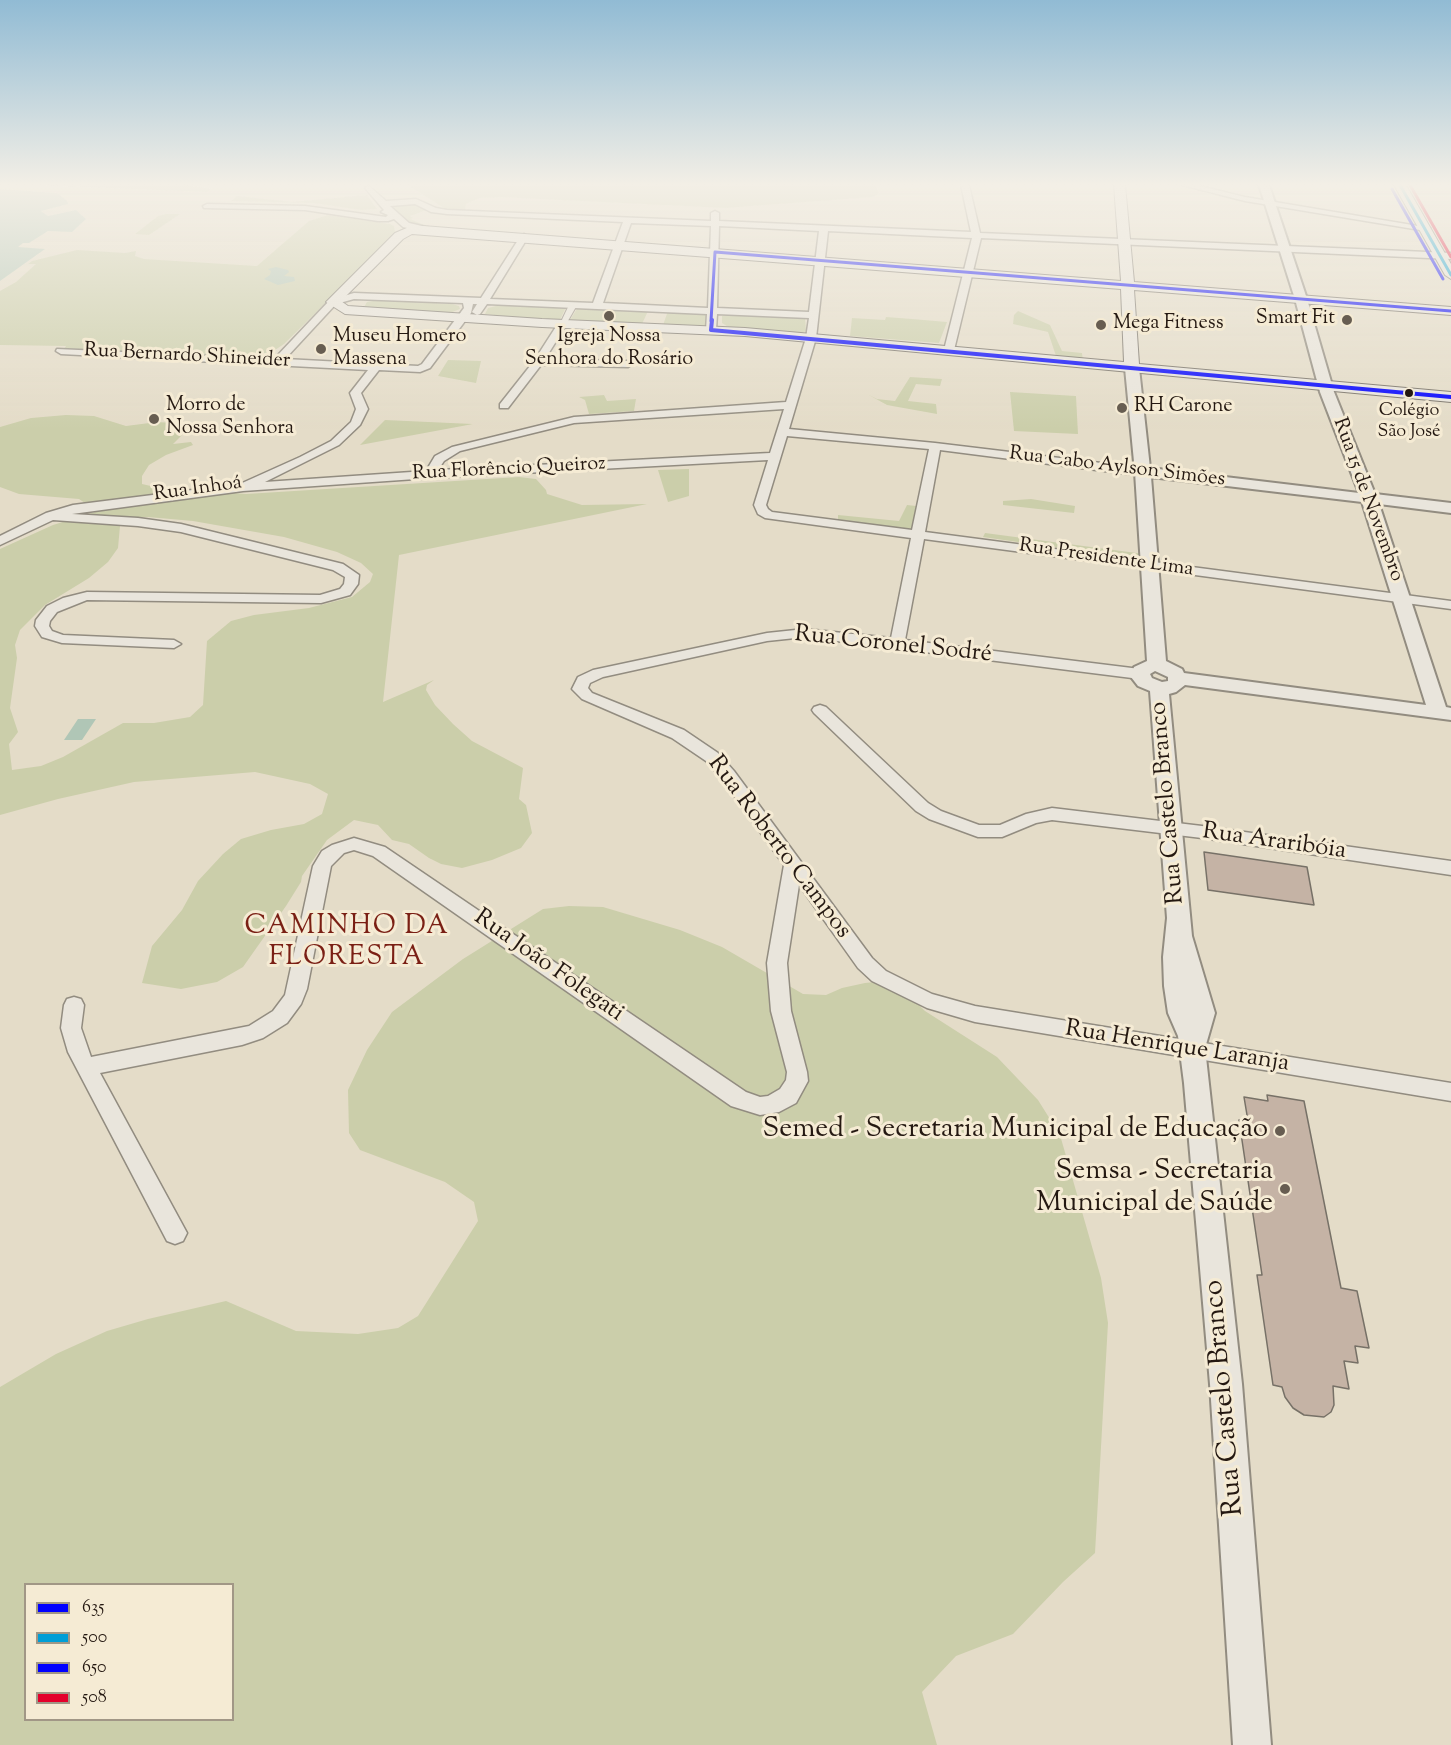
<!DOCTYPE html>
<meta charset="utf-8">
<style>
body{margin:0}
#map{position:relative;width:1451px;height:1745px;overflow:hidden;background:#e4dcc8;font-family:"Sorts Mill Goudy",serif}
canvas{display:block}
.legend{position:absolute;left:24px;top:1583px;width:210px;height:138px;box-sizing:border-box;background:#f5ebd4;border:2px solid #a19786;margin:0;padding:8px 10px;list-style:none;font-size:18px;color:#241811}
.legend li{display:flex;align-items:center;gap:12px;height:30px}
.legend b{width:30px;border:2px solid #a19786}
</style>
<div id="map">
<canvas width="1451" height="1745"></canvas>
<ul class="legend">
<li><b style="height:8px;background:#00f"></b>635</li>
<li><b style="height:8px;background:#009ed6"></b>500</li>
<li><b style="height:8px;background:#00f"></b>650</li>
<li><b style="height:8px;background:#e4002b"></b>508</li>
</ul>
</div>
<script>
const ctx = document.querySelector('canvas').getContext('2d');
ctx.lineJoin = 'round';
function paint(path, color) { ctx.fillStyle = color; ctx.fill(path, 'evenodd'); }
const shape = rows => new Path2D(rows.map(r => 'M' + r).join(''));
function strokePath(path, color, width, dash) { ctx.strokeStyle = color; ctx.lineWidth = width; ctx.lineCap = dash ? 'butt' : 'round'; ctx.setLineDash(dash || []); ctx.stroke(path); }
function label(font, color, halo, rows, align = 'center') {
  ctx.font = font + ' "Sorts Mill Goudy",serif'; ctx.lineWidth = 6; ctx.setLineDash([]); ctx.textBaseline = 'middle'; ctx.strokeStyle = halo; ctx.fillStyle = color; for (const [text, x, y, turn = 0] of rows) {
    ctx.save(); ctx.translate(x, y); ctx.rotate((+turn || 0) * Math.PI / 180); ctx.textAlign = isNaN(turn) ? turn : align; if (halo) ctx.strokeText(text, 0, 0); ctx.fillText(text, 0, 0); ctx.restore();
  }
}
paint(shape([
 [37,185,185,185,212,189,207,192],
 [408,185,876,185,879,194,872,197,725,208,500,197,479,198,466,204,465,210,447,210],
 [367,195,377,209,361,210,314,203,231,201,237,196,292,202],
 [418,204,427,210,410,216,413,218,410,219,424,225,423,227,411,225,393,208,396,205],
 [166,214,180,214,149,235,135,234,158,216],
 [328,215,390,224,394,226,395,232,392,238,284,344,272,352,243,356,64,349,66,346,0,345,0,291,16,282,36,264,28,264,32,261,77,250,125,253,136,251,135,256,144,259,257,266,309,221],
 [378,300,452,304,459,306,460,309,450,313,364,307,367,302],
 [500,305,566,307,559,322,485,314,488,308],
 [578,307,648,311,642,324,570,320],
 [668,311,709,313,707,327,663,325],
 [1018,311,1050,325,1062,351,1082,353,1083,360,1057,359,1048,332,1013,324,1014,315],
 [729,313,805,317,806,331,802,333,730,328,722,323,722,316],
 [886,317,912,319,947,322,939,343,850,336,852,318,885,320],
 [448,360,481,361,476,383,438,376],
 [910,377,942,379,940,386,916,384,908,401,936,404,937,414,887,405,867,394,877,399,895,401],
 [1010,392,1076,396,1078,434,1014,431],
 [604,395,607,401,636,399,634,411,589,414,585,400,579,397],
 [66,415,94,416,126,426,157,422,189,424,186,431,173,444,191,442,193,445,166,455,149,465,142,476,142,484,155,487,246,494,519,477,536,479,546,490,547,494,582,505,647,504,399,555,383,702,434,680,427,685,426,690,435,705,453,724,472,741,523,768,519,799,526,805,532,833,521,848,492,860,462,868,441,864,429,858,409,844,392,840,378,825,354,820,327,840,302,876,301,882,286,906,243,967,217,982,181,989,142,983,152,946,182,910,198,881,223,854,241,839,271,830,304,824,322,814,328,794,310,784,255,772,134,782,58,799,0,815,0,549,53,525,95,512,94,509,79,499,19,494,0,487,0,427,31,418],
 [148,517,193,521,284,537,337,552,361,563,373,574,370,582,352,597,309,608,254,615,231,621,207,641,203,705,190,717,154,723,123,723,63,757,41,766,12,770,9,744,18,732,10,708,17,658,15,645,20,630,45,605,89,578,108,562,118,548,120,526,134,518],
 [385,420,473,424,360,445],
 [689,469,689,496,668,502,658,470],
 [1031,499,1075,506,1074,513,1003,505,1003,501],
 [907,505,916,506,912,529,838,521,838,515,899,521],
 [985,533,1144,554,1144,560,983,537],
 [569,906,603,907,680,930,722,947,803,994,826,995,842,988,865,983,884,981,912,998,925,1011,997,1057,1038,1100,1060,1135,1101,1278,1108,1323,1095,1553,1063,1582,1013,1634,956,1656,922,1692,937,1745,0,1745,0,1387,56,1354,107,1331,148,1319,226,1301,296,1331,358,1334,398,1328,418,1316,478,1221,474,1202,445,1182,360,1150,349,1133,348,1090,367,1050,392,1012,463,959,543,909],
 [26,1584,232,1584,232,1720,26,1720]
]), '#cbceaa');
paint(shape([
 [0,189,57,193,67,201,68,204,41,211,48,216,76,210,86,219,72,232,48,231,29,243,23,243,18,247,45,249,0,281],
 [276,267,288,270,289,272,284,276,294,277,295,281,278,285,264,279,270,275,271,271,268,269],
 [78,719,96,719,82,740,64,740]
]), '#b0c6b6');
const building = shape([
 [1204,852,1307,867,1314,905,1208,890,1204,852],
 [1267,1095,1304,1101,1341,1288,1357,1291,1369,1348,1355,1346,1358,1363,1344,1361,1349,1389,1333,1386,1334,1405,1331,1412,1324,1417,1304,1415,1293,1408,1285,1397,1282,1387,1273,1385,1257,1275,1262,1275,1239,1120,1248,1121,1244,1097,1268,1101,1267,1095]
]);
paint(building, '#c5b3a5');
strokePath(building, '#777167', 1.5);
const pedestrian = shape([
 [570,303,577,305,565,326,559,326,570,303]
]);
const minor = shape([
 [961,185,969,185,980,233,1451,253,1451,259,981,238,954,350,949,353,944,350,972,238,828,231,816,338,789,429,935,443,1143,468,1149,472,1143,476,940,450,925,532,1451,601,1451,609,924,539,905,640,1140,669,1148,674,1140,679,805,637,767,641,603,677,590,683,588,688,592,693,684,730,718,753,734,771,872,958,886,971,932,994,975,1006,1451,1083,1451,1101,975,1022,927,1008,872,981,858,968,799,885,787,963,791,1011,807,1072,808,1081,796,1103,779,1112,760,1115,731,1106,373,856,354,850,344,853,331,866,307,989,301,1004,287,1023,263,1038,242,1045,100,1073,187,1233,183,1241,175,1244,167,1241,68,1052,61,1028,64,1005,67,999,74,997,81,999,84,1005,81,1028,91,1057,249,1026,273,1011,285,995,313,866,322,851,332,845,354,838,385,847,746,1092,760,1097,768,1096,780,1089,786,1080,787,1072,771,1011,767,963,784,865,722,779,706,761,672,738,582,699,572,689,578,677,593,670,767,633,805,629,891,638,911,538,765,518,758,514,754,505,768,460,430,478,243,491,72,514,138,518,181,524,343,564,359,575,358,584,350,595,321,603,87,600,57,612,50,621,49,626,52,631,63,635,174,640,181,644,174,648,62,643,42,637,35,626,36,620,47,606,63,598,87,592,320,595,340,589,344,584,345,577,333,570,181,532,138,526,53,520,0,545,0,536,46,513,73,505,240,484,300,457,331,441,351,422,356,409,350,393,368,370,61,354,56,351,57,349,274,359,330,300,354,293,481,298,520,237,524,234,528,237,490,299,593,303,623,222,447,214,431,212,415,204,390,206,409,223,431,228,431,232,428,233,403,227,394,219,388,221,378,221,305,210,204,208,203,206,207,204,305,206,386,217,388,215,381,212,384,210,365,188,369,186,386,201,416,199,436,208,447,210,711,221,711,213,715,211,719,213,719,221,971,232,961,185],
 [631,223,711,226,708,308,603,303,631,223],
 [719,226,819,231,809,312,717,308,719,226],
 [354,299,463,303,464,308,422,364,418,366,285,359,336,304,354,299],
 [473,304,477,304,472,312,477,315,480,314,487,304,707,314,706,330,711,333,716,330,717,314,809,318,806,338,786,402,574,417,452,447,435,456,426,471,265,482,339,445,360,425,368,409,361,393,379,370,420,372,430,368,471,313,473,304],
 [784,409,770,453,438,470,444,461,460,451,574,423,784,409],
 [787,436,929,449,912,530,772,512,768,509,766,505,787,436],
 [1182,185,1196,185,1245,197,1430,228,1426,231,1245,201,1182,185],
 [562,321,567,324,545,359,628,361,633,364,628,367,541,365,508,408,500,408,500,404,534,361,559,322,562,321],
 [820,705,826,707,928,803,941,811,979,825,1000,825,1026,814,1052,808,1202,826,1451,861,1451,875,1202,838,1052,820,1036,823,1002,837,978,837,929,819,916,811,814,713,812,710,814,707,820,705]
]);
const tertiary = shape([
 [1259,185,1269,185,1307,299,1334,392,1375,494,1451,503,1451,513,1379,504,1446,707,1451,708,1451,720,1185,685,1176,692,1169,694,1192,936,1215,1013,1205,1048,1242,1384,1271,1745,1233,1745,1210,1384,1184,1083,1178,1036,1168,1013,1164,986,1163,957,1167,918,1150,691,1138,686,1131,677,1134,667,1147,661,1135,472,1125,368,1132,364,1139,368,1150,468,1359,493,1320,392,1295,299,1259,185],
 [1151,477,1362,502,1426,705,1184,673,1182,669,1166,661,1151,477],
 [1155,671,1168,677,1168,681,1162,682,1152,678,1150,674,1155,671]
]);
const secondary = shape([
 [1114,185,1125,185,1134,282,1451,307,1451,315,1134,290,1139,364,1451,392,1451,402,745,336,542,327,345,314,326,302,395,233,409,227,423,226,1121,281,1114,185],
 [412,234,1121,289,1124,362,745,328,542,319,348,306,341,301,403,239,412,234],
 [1394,185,1406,185,1451,264,1451,279,1445,275,1394,185]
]);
strokePath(pedestrian, '#928c80', 2);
strokePath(minor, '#928c80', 3);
strokePath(tertiary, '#928c80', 4);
strokePath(secondary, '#777167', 2);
paint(pedestrian, '#e9e5dc');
paint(minor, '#e9e5dc');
paint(tertiary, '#e9e5dc');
paint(secondary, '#e9e5dc');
strokePath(shape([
 [711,321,715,252,1451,311]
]), '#00f', 3);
strokePath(shape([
 [712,320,711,330,1451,397]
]), '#00f', 4);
strokePath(shape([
 [1400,185,1451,275]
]), '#009ed6', 3);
strokePath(shape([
 [1392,189,1443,279]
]), '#00f', 3);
strokePath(shape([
 [1410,185,1451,257]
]), '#e4002b', 3);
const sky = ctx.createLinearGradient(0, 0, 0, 429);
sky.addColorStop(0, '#91bbd4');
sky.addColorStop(0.43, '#f3efe6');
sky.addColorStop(1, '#f3efe600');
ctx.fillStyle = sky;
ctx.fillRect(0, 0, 1451, 429);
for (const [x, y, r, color] of [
 [609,316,6,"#675d51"],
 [1347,320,6,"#675d51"],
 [1101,325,6,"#675d51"],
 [321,349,6,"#675d51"],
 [1409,393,5,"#241811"],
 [1122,408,6,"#675d51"],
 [154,419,6,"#675d51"],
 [1280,1131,6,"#675d51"],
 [1285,1189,6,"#675d51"]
]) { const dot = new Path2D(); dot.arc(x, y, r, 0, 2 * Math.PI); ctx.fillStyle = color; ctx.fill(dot); strokePath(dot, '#f5ebd4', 2); }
label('18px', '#241811', '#f5ebd4', [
 ["Colégio",1409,412],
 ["São José",1409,433]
]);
label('20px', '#241811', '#f5ebd4', [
 ["Smart Fit",1335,320,"right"],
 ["Mega Fitness",1113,325],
 ["Museu Homero",333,338],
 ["Massena",333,361],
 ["Igreja Nossa",609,338,"center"],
 ["Senhora do Rosário",609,361,"center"],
 ["Morro de",166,407],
 ["Nossa Senhora",166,430],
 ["RH Carone",1134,408]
], 'left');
label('20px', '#241811', '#f5ebd4', [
 ["Rua Bernardo Shineider",187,357,3],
 ["Rua Cabo Aylson Simões",1117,468,7],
 ["Rua Florêncio Queiroz",509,470,-3],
 ["Rua Inhoá",198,490,-8],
 ["Rua 15 de Novembro",1367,500,70],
 ["Rua Presidente Lima",1106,559,8]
]);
label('24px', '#241811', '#f5ebd4', [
 ["Rua Coronel Sodré",893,646,6],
 ["Rua Castelo Branco",1169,803,-95],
 ["Rua Araribóia",1274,843,8],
 ["Rua Roberto Campos",778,848,53],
 ["Rua João Folegati",548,967,35],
 ["Rua Henrique Laranja",1177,1048,9]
]);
ctx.letterSpacing = '1.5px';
label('27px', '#7a1f14', '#f5ebd4', [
 ["CAMINHO DA",347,928],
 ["FLORESTA",347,959]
]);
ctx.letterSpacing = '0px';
label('28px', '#241811', '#f5ebd4', [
 ["Semed - Secretaria Municipal de Educação",1268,1131],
 ["Semsa - Secretaria",1273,1173],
 ["Municipal de Saúde",1273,1205]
], 'right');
label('28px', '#241811', '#f5ebd4', [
 ["Rua Castelo Branco",1226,1398,-95]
]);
</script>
